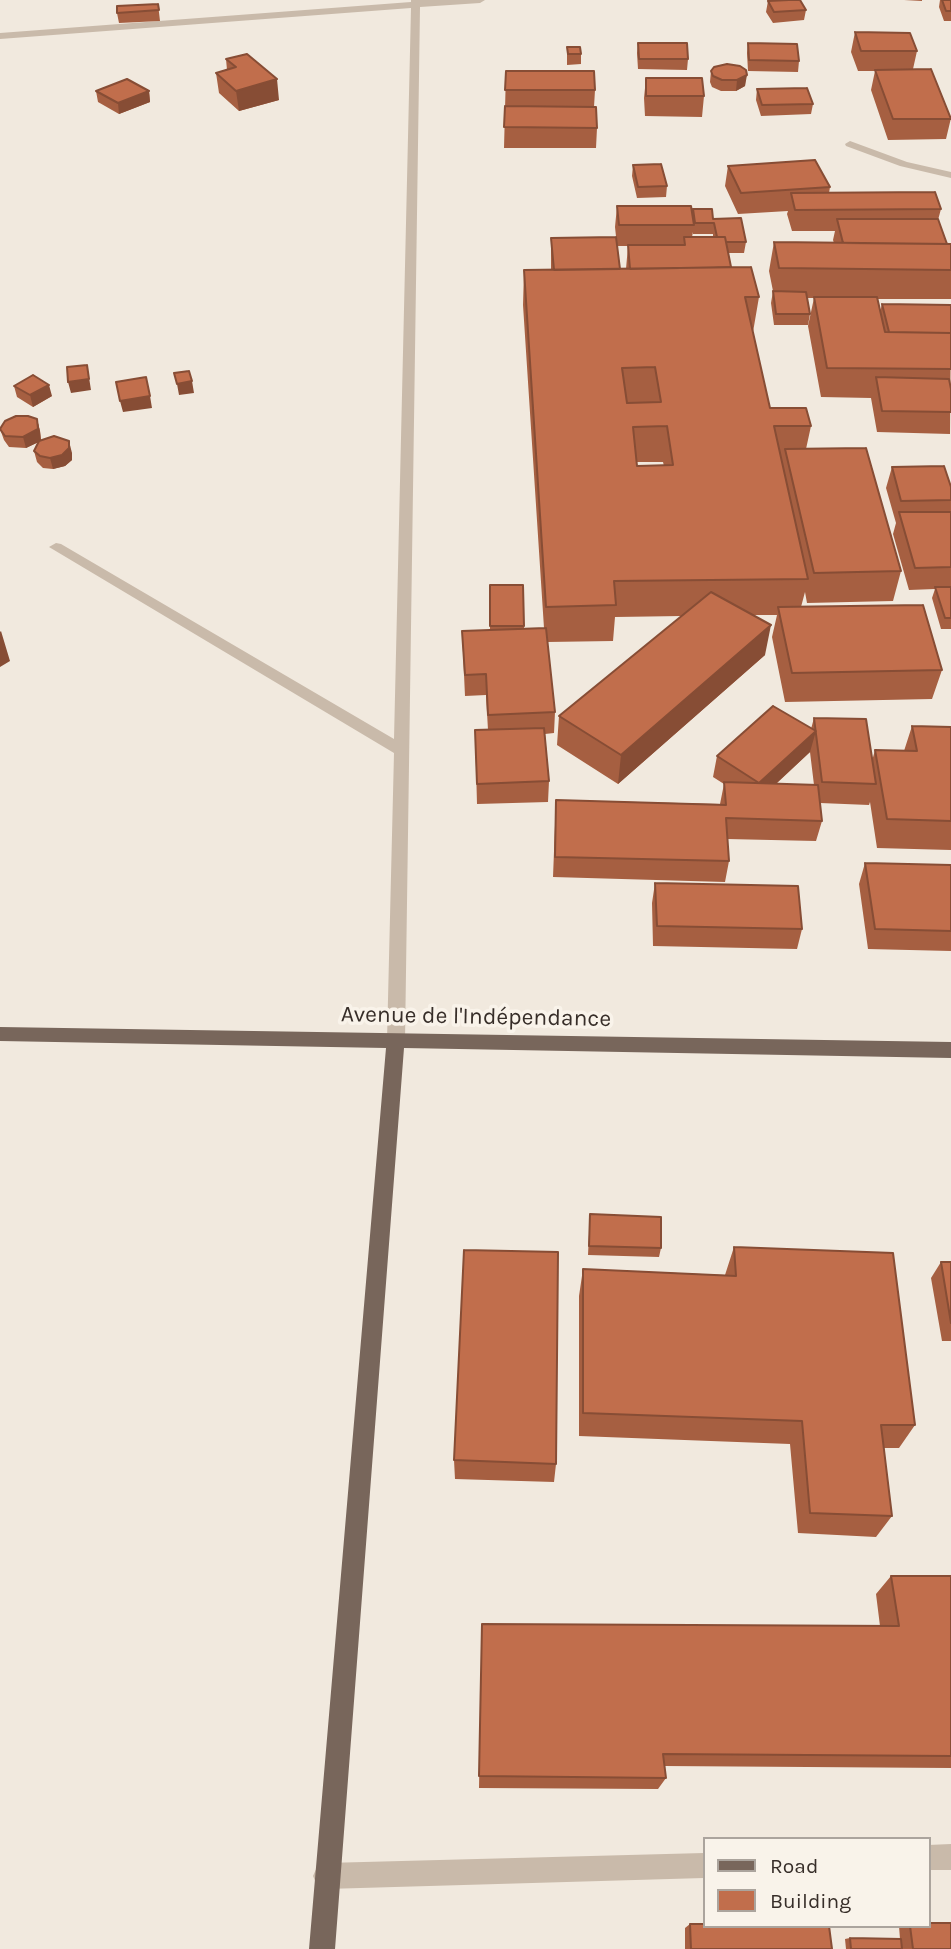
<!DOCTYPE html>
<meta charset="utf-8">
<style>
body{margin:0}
#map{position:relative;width:951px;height:1949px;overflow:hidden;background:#f1e9de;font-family:Karla,sans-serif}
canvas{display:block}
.legend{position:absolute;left:703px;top:1837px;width:228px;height:91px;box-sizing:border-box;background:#f9f3ea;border:2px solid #aba49d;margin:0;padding:9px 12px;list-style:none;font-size:21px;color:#372e29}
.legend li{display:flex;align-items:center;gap:14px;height:35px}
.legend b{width:35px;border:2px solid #aba49d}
</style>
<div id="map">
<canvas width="951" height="1949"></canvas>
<ul class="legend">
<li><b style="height:9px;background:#78665b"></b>Road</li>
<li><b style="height:19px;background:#c16e4c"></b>Building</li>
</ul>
</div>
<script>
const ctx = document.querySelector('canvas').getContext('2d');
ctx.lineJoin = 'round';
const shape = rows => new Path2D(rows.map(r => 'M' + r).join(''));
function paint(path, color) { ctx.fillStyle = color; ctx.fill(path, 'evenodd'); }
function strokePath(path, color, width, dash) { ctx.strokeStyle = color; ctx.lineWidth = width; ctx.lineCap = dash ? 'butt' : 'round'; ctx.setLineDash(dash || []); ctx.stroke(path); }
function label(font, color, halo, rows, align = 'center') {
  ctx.font = font + ' Karla,sans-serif'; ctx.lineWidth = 7; ctx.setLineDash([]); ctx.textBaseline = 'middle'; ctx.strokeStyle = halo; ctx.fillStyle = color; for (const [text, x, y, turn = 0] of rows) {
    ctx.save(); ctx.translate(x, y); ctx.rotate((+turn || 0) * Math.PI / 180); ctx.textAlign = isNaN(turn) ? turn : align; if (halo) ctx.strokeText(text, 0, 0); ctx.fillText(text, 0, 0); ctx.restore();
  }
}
paint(shape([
 [411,0,485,0,480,3,420,7,405,1040,402,1045,396,1048,390,1045,387,1040,394,753,49,547,56,543,61,544,394,739,411,8,0,39,0,33,411,2,411,0],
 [850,141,907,162,951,172,951,178,900,166,846,146,845,144,850,141],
 [951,1844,951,1870,928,1870,928,1845,951,1844],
 [704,1853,704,1878,326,1889,317,1885,313,1876,317,1867,326,1863,704,1853]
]), '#c9baaa');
paint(shape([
 [0,1027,951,1042,951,1058,404,1048,335,1949,309,1949,386,1048,0,1041,0,1027]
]), '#78665b');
paint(shape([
 [904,0,922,0,922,1],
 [940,0,951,0,951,21,944,21,939,7],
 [768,1,806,10,804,20,773,23,766,12],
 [158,4,160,21,119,23,117,13],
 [855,32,917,51,913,69,951,118,946,139,888,140,871,90,875,71,858,71,851,52],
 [638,43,688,59,687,70,638,69,637,53],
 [748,43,799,61,798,72,748,71,747,53],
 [567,47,581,54,581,64,567,65],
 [226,59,279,100,239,111,219,93,216,73,227,70],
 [746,70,745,86,736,91,721,91,712,87,710,82,711,71],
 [506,71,595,90,594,107,597,128,596,148,504,148],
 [646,78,704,96,702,117,645,116,644,98],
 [757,89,813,104,811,114,761,116,756,100],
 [96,91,149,91,150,102,119,114,98,102],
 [633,165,667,186,666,197,637,198,632,176],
 [728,166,830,187,829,193,941,209,938,220,947,244,951,244,951,299,877,299,880,312,882,304,951,305,950,434,877,432,871,398,821,397,808,326,814,298,807,298,810,314,808,325,774,325,771,303,773,291,769,271,774,242,834,243,833,240,835,231,792,231,787,214,788,211,738,214,725,186],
 [617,206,692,214,693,209,713,219,746,242,744,253,728,253,731,267,759,297,753,332,770,408,811,426,806,449,901,571,893,601,807,603,805,592,801,607,942,670,932,699,785,702,772,637,777,615,752,615,765,655,618,784,557,745,559,716,682,616,615,617,613,641,547,642,555,712,554,733,545,734,549,781,548,802,477,804,475,730,488,730,486,695,465,696,462,631,490,630,490,585,523,585,524,628,544,628,523,305,524,270,551,270,551,238,620,269,626,269,628,246,617,246,615,227],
 [693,232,693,234,713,234,713,237,692,237],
 [637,462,663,462,664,466,637,466],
 [14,386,52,396,33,407,17,397],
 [37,419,40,431,41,440,72,453,72,460,65,466,53,469,43,468,37,462,34,451,38,442,26,448,9,447,4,440,0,429],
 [892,467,951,487,951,629,941,629,932,598,935,589,909,590,893,534,896,523,886,488],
 [814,718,872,761,875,750,904,751,912,726,951,727,951,850,877,848,870,802,869,805,820,803,822,821,816,841,727,839,729,861,725,882,553,877,556,800,720,804,724,784,713,777,717,756,811,729],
 [810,752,814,785,776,784],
 [865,863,951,865,951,951,868,949,859,884],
 [655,883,802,929,797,949,653,946,652,903],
 [590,1214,661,1248,659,1257,588,1255],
 [734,1247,915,1425,899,1448,884,1448,892,1516,876,1537,798,1533,790,1444,579,1436,579,1296,583,1269,725,1275],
 [941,1262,951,1262,951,1341,942,1341,931,1278],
 [454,1460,556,1464,554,1482,455,1479],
 [891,1576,951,1576,951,1768,664,1766,666,1778,658,1789,479,1788,482,1624,880,1626,876,1594],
 [690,1924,832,1949,685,1949,685,1928],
 [899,1926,928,1926,951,1949,846,1949,845,1939,850,1938,900,1939]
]), '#a65f41');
paint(shape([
 [747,75,745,86,736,91,737,80],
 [277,79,279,100,239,111,236,91],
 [149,91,150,102,119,114,118,103],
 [87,365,91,390,71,393,68,382],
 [192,381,194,393,179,395,177,384],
 [49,385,52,396,33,407,30,395],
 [150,396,152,408,123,412,120,401],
 [37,419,40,431,41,441,26,448,23,437],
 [69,441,72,453,72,460,65,466,53,469,50,458],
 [771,625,765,655,618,784,621,755],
 [1,631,10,661,0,667,0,632],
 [816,731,810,752,755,803,759,783]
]), '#874d35');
const building = shape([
 [789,0,800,0,806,10,774,12,768,1,789,0],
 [942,0,951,0,951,11,946,11,942,0],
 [158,4,159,10,117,13,117,6,158,4],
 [855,32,910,33,917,51,861,51,855,32],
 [638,43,687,43,688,59,639,59,638,43],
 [748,43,797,44,799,61,749,60,748,43],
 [567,47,580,47,581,54,568,54,567,47],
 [247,54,277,79,236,91,216,73,236,67,226,59,247,54],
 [727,64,740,66,746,70,747,75,737,80,722,80,713,76,711,71,714,67,727,64],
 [931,69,951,119,893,119,875,70,931,69],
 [506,71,594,71,595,90,505,90,506,71],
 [646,78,702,78,704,96,646,96,646,78],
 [127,79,149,91,118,103,96,91,127,79],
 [807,88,813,104,762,105,757,89,807,88],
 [505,106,596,107,597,128,504,127,505,106],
 [815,160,830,187,741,193,728,166,815,160],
 [661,164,667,186,638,187,633,165,661,164],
 [935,192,941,209,795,210,791,193,935,192],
 [617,206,691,206,694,225,619,225,617,206],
 [693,209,712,209,713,219,741,218,746,242,726,242,725,237,717,237,714,223,695,223,693,209],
 [837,219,938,219,947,244,843,243,837,219],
 [616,237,620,269,554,270,551,238,616,237],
 [684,237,725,237,731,267,630,269,628,245,685,245,684,237],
 [774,242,951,244,951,270,779,268,774,242],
 [751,267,759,297,745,297,770,408,806,408,811,426,774,426,808,579,614,581,616,605,546,607,524,270,751,267],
 [655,367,661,402,627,403,622,368,655,367],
 [667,426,673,465,637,466,633,427,667,426],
 [773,291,806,292,810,314,776,314,773,291],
 [814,297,877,297,885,332,951,333,951,369,827,368,814,297],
 [882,304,951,305,951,333,889,332,882,304],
 [87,365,89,379,68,382,67,367,87,365],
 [189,371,192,381,177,384,174,373,189,371],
 [33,375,49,385,30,395,14,386,33,375],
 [146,377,150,396,120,401,116,382,146,377],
 [876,377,949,379,951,389,951,412,882,411,876,377],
 [16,416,28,416,37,419,38,429,23,437,5,436,0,429,5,421,16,416],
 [54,436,69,441,69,448,62,455,50,458,40,456,34,451,39,441,54,436],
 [866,448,901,571,814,573,785,449,866,448],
 [944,466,951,487,951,500,901,501,892,467,944,466],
 [899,512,951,512,951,567,915,568,899,512],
 [490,585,523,585,524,626,490,626,490,585],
 [935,587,951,587,951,618,945,618,935,587],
 [711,592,771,625,621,755,559,716,711,592],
 [923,605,942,670,792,673,778,607,923,605],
 [546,628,555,712,488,715,486,674,465,675,462,631,546,628],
 [773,706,816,731,759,783,717,756,773,706],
 [814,718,866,719,876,784,822,782,814,718],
 [912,726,951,727,951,821,887,819,875,750,917,751,912,726],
 [544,728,549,781,477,784,475,730,544,728],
 [724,782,818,785,822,821,726,818,729,861,555,857,556,800,726,805,724,782],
 [865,863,951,865,951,931,875,929,865,863],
 [655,883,798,886,802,929,657,926,655,883],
 [590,1214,661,1217,661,1248,589,1246,590,1214],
 [734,1247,893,1253,915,1425,881,1425,892,1516,810,1513,802,1421,583,1413,583,1269,736,1276,734,1247],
 [464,1250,558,1252,556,1464,454,1460,464,1250],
 [941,1262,951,1262,951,1323,941,1262],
 [891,1576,951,1576,951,1756,663,1754,666,1778,479,1776,482,1624,899,1626,891,1576],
 [928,1923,951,1923,951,1949,913,1949,910,1926,928,1926,928,1923],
 [690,1924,704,1924,704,1926,829,1926,832,1949,691,1949,690,1924],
 [850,1938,901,1939,902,1949,851,1949,850,1938]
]);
paint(building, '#c16e4c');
strokePath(building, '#874d35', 2);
label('23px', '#372e29', '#f9f3ea', [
 ["Avenue de l'Indépendance",476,1017,1]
]);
</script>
